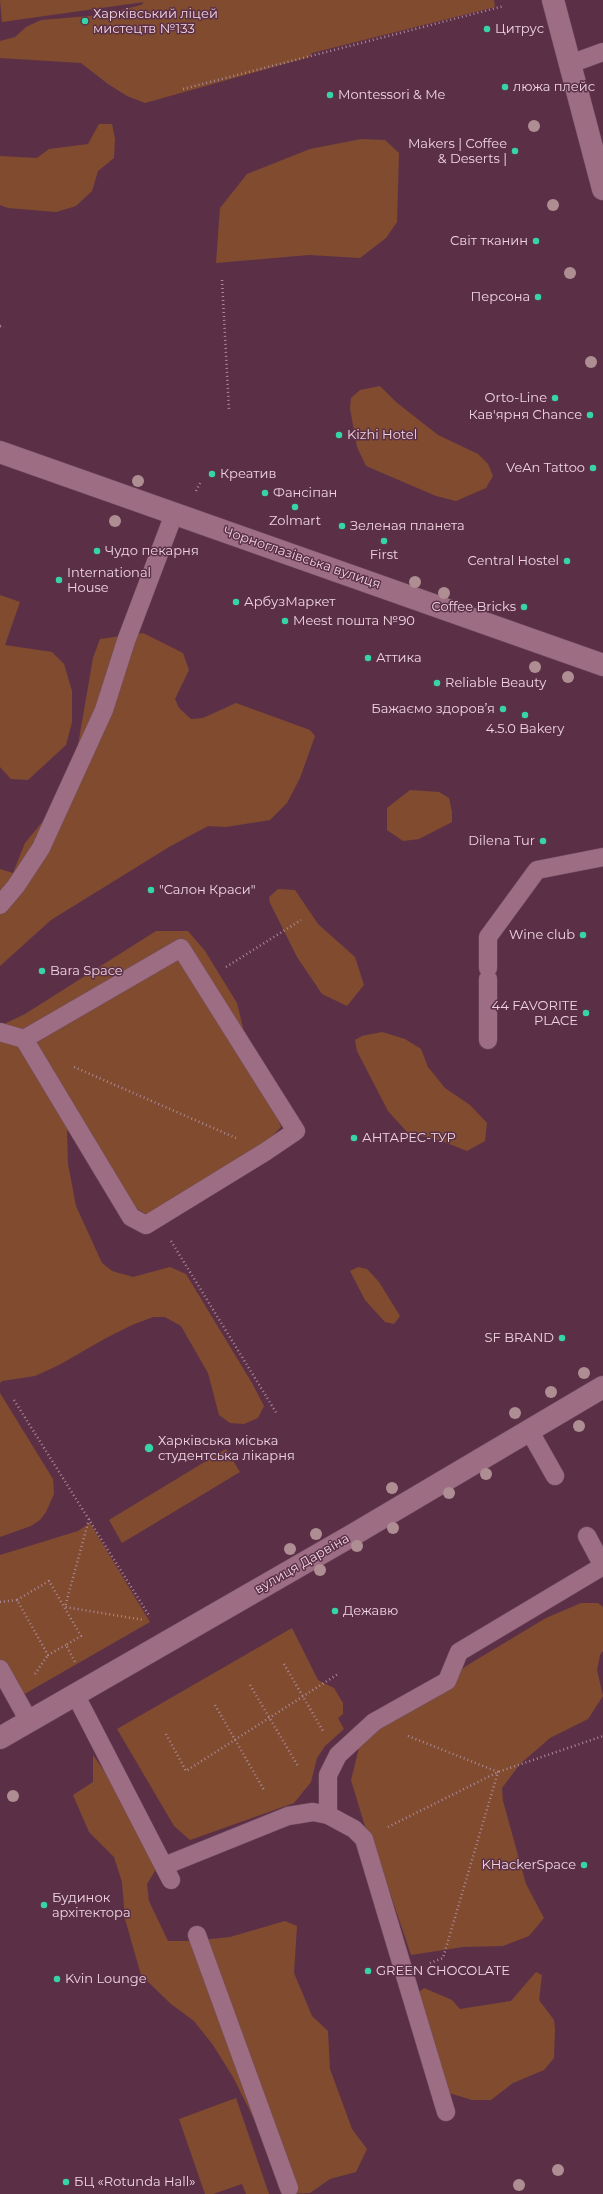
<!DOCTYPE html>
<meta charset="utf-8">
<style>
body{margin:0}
canvas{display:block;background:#5b3047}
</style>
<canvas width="603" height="2194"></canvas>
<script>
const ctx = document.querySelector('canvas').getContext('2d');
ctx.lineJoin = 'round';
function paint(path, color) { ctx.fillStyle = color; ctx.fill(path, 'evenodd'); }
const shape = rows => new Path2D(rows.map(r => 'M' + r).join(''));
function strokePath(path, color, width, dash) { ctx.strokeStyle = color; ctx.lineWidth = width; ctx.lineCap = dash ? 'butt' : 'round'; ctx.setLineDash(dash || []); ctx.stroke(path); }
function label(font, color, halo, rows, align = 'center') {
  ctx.font = font + ' Montserrat,sans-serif'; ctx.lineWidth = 3; ctx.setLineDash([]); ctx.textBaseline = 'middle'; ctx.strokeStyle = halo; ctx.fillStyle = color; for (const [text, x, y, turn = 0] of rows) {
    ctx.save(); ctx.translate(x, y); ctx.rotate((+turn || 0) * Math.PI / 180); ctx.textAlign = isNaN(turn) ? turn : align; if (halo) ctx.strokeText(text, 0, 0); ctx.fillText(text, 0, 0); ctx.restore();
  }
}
paint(shape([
 [0,0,494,0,495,7,312,53,309,57,145,103,127,96,108,84,81,63,0,58,0,41,15,37,26,27,41,20,101,15,141,5,144,2,2,22],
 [99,124,112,124,115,139,114,158,98,171,92,191,76,206,56,212,8,208,0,205,0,156,37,158,49,149,88,144],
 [361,139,385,140,399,153,397,222,386,238,360,258,309,255,216,263,220,208,247,174,310,149],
 [380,386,396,402,438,435,478,454,488,464,493,476,486,488,456,501,436,496,366,466,357,447,350,408,351,398,360,390],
 [0,595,20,602,5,645,52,652,64,664,72,691,72,722,66,745,28,780,11,779,0,767],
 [143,633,183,653,189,670,175,699,179,708,191,719,203,718,236,703,310,730,315,736,300,778,287,803,270,820,226,827,208,826,169,847,51,920,0,966,0,869,13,873,25,843,44,820,78,745,93,658,100,639],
 [410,790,439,792,449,798,452,812,452,822,419,839,403,841,387,830,387,808],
 [278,889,295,890,318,924,355,957,364,985,347,1006,322,994,297,957,270,903,269,897],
 [156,931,188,931,205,951,237,1003,244,1032,281,1127,270,1138,233,1164,148,1215,132,1206,77,1117,67,1131,68,1164,76,1206,102,1263,112,1271,133,1277,170,1267,186,1274,252,1383,264,1406,258,1418,244,1424,230,1423,219,1415,208,1373,181,1326,165,1317,153,1317,132,1325,106,1338,59,1365,35,1376,2,1381,0,1383,0,1026,25,1014],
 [382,1032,405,1039,421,1049,428,1067,445,1088,470,1105,487,1123,485,1141,467,1151,439,1140,408,1133,388,1111,357,1051,355,1040,362,1036],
 [358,1267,367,1269,379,1282,400,1316,394,1324,385,1322,365,1300,350,1271],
 [0,1393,53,1479,54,1494,46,1512,40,1520,31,1526,0,1537],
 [226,1449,240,1472,122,1543,109,1520],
 [90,1523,150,1622,21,1696,0,1660,0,1555,78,1531],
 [581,1603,598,1603,603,1607,603,1651,600,1655,597,1670,603,1696,588,1719,550,1738,520,1764,502,1788,503,1801,526,1884,544,1918,529,1936,503,1946,463,1947,411,1955,380,1863,364,1823,351,1780,360,1744,417,1699,471,1663,546,1618],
 [292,1628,318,1680,334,1688,343,1703,343,1714,338,1718,344,1729,325,1746,317,1758,311,1782,294,1803,190,1840,174,1826,117,1729],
 [93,1755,109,1778,154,1858,155,1871,147,1884,149,1901,168,1941,191,1941,230,1937,285,1921,297,1926,294,1973,312,2016,328,2031,330,2069,352,2129,367,2149,356,2172,330,2179,310,2193,288,2194,283,2144,273,2125,253,2117,233,2077,213,2045,194,2021,171,2004,141,1975,125,1919,122,1882,114,1857,89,1832,73,1795,93,1782],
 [536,1972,542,1975,539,2000,554,2020,555,2029,554,2058,544,2070,513,2083,491,2100,472,2100,449,2093,423,2069,410,2018,417,1994,424,1988,452,2000,460,2009,511,2001],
 [236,2098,237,2101,269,2194,246,2194,242,2184,213,2194,205,2194,179,2119]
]), '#804b2e');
const service = shape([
 [570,64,603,52],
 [0,905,16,886,41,848,104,710,126,641,174,514],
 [488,968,488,937,537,870,603,857],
 [488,979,488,1040],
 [0,1032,24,1039,131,1217,146,1225,265,1152,296,1131,181,948,24,1039],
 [529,1430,555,1476],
 [587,1536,603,1566],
 [0,1669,29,1721],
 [75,1694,171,1880],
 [328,1815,328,1775,338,1755,374,1722,447,1681,459,1652,603,1566],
 [164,1866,288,1816,313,1812,328,1815,354,1829,364,1839,446,2112],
 [197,1935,289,2188]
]);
const tertiary = shape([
 [0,452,603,665],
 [0,1738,351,1536,603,1387]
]);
const secondary = shape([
 [553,0,603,189]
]);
strokePath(service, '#745063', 19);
strokePath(tertiary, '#745063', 23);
strokePath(secondary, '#745063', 23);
strokePath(shape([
 [183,89,504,6],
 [222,280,229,410],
 [0,326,4,327],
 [196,491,200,483],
 [226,967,301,920],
 [74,1067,236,1138],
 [171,1241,277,1414],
 [14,1400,150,1617],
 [89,1519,65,1607,144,1620],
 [0,1602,17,1600],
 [66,1645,48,1655,17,1600,49,1581,81,1636,66,1645,75,1662],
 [284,1664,323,1731],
 [35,1674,48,1655],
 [250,1685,298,1766],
 [215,1705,264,1790],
 [166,1734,186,1771,338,1674],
 [408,1736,498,1772,443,1958,430,1963],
 [388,1827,498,1772,603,1736]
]), '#ab899a', 2.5, [1, 3]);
strokePath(service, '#9d6d84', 18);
strokePath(tertiary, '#9d6d84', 22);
strokePath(secondary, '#9d6d84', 22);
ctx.fillStyle = '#ae8e92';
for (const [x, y] of [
 [534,126],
 [553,205],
 [570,273],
 [591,362],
 [138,481],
 [115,521],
 [415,582],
 [444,593],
 [535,667],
 [568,677],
 [584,1373],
 [551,1392],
 [515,1413],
 [579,1426],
 [486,1474],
 [392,1488],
 [449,1493],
 [393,1528],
 [316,1534],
 [357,1546],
 [290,1549],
 [320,1570],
 [13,1796],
 [558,2170],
 [519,2185]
]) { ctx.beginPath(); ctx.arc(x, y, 6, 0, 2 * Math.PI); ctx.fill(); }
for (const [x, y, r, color] of [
 [85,21,4,"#36d4a7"],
 [487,29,4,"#36d4a7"],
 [505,87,4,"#36d4a7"],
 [330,95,4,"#36d4a7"],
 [515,151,4,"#36d4a7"],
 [536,241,4,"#36d4a7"],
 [538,297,4,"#36d4a7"],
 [555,398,4,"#36d4a7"],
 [590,415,4,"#36d4a7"],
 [339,435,4,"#36d4a7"],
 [593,468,4,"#36d4a7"],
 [212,474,4,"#36d4a7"],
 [265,493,4,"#36d4a7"],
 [295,507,4,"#36d4a7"],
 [342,526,4,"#36d4a7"],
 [384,541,4,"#36d4a7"],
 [97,551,4,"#36d4a7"],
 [567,561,4,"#36d4a7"],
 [59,580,4,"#36d4a7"],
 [236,602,4,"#36d4a7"],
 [524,607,4,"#36d4a7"],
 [285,621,4,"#36d4a7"],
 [368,658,4,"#36d4a7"],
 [437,683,4,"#36d4a7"],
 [503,709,4,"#36d4a7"],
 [525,715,4,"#36d4a7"],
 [543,841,4,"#36d4a7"],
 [151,890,4,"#36d4a7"],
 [583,935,4,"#36d4a7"],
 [42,971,4,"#36d4a7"],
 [586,1013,4,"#36d4a7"],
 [354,1138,4,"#36d4a7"],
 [562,1338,4,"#36d4a7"],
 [149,1448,5,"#36d4a7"],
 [335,1611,4,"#36d4a7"],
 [584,1865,4,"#36d4a7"],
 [44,1905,4,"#36d4a7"],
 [368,1971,4,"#36d4a7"],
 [57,1979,4,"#36d4a7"],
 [66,2182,4,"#36d4a7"]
]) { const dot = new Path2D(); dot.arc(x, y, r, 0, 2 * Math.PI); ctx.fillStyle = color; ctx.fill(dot); strokePath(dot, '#5b3047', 1.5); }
label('13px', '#efd4e0', '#5b3047', [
 ["Харківський ліцей",93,14],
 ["мистецтв №133",93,29],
 ["Цитрус",495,29],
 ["люжа плейс",513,87],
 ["Montessori & Me",338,95],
 ["Makers | Coffee",507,144,"right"],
 ["& Deserts |",507,159,"right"],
 ["Світ тканин",528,241,"right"],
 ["Персона",530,297,"right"],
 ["Orto-Line",547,398,"right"],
 ["Кав'ярня Chance",582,415,"right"],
 ["Kizhi Hotel",347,435],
 ["VeAn Tattoo",585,468,"right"],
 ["Креатив",220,474],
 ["Фансіпан",273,493],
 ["Zolmart",295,521,"center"],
 ["Зеленая планета",350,526],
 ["Чудо пекарня",105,551],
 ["First",384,555,"center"],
 ["Central Hostel",559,561,"right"],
 ["International",67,573],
 ["House",67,588],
 ["АрбузМаркет",244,602],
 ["Coffee Bricks",516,607,"right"],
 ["Meest пошта №90",293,621],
 ["Аттика",376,658],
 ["Reliable Beauty",445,683],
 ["Бажаємо здоровʼя",495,709,"right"],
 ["4.5.0 Bakery",525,729,"center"],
 ["Dilena Tur",535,841,"right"],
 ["\"Салон Краси\"",159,890],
 ["Wine club",575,935,"right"],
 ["Bara Space",50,971],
 ["44 FAVORITE",578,1006,"right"],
 ["PLACE",578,1021,"right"],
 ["АНТАРЕС-ТУР",362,1138],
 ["SF BRAND",554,1338,"right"],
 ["Харківська міська",158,1441],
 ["студентська лікарня",158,1456],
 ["Дежавю",343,1611],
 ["KHackerSpace",576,1865,"right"],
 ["Будинок",52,1898],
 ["архітектора",52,1913],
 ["GREEN CHOCOLATE",376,1971],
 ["Kvin Lounge",65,1979],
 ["БЦ «Rotunda Hall»",74,2182]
], 'left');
label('13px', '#efd4e0', '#5b3047', [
 ["Чорноглазівська вулиця",302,558,19],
 ["вулиця Дарвіна",302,1564,-30]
]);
</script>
